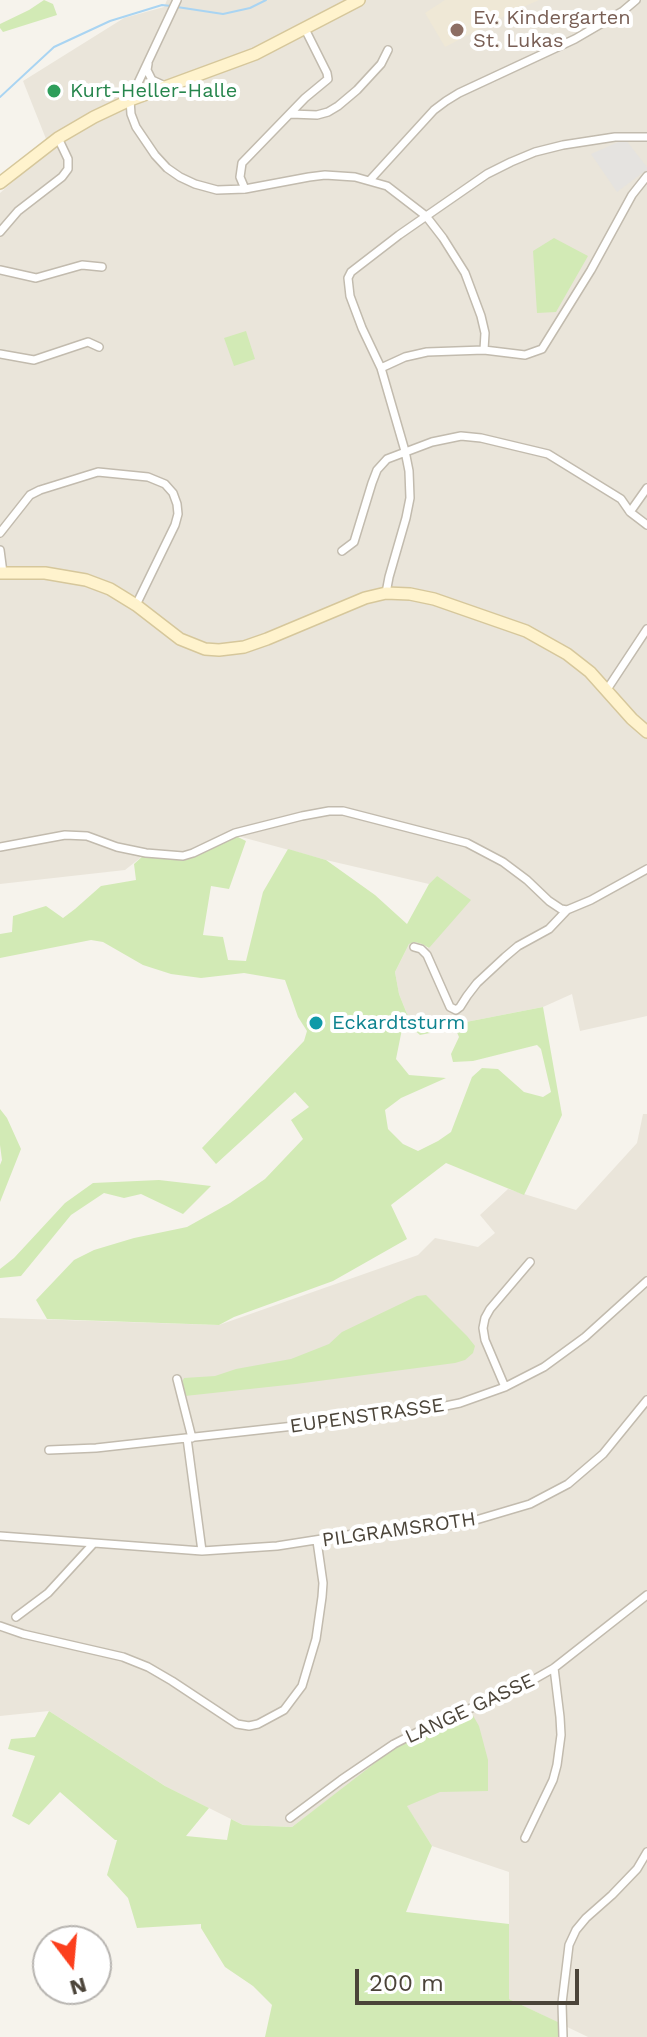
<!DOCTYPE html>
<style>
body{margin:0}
#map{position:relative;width:647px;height:2037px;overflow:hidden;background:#f6f3ec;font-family:"Work Sans",sans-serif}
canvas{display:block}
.north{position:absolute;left:32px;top:1925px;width:80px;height:80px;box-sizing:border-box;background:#fff;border:2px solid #b7b4b0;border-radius:50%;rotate:164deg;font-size:22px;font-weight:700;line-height:32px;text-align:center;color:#4b4439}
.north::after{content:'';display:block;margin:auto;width:28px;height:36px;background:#fc3f1d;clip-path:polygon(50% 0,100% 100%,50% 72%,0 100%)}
.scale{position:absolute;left:355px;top:1969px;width:224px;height:36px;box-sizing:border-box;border:4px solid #4b4439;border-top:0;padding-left:10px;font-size:24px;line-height:28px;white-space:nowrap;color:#4b4439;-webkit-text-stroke:6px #fff;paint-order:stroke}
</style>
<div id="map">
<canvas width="647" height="2037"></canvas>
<div class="north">N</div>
<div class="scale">200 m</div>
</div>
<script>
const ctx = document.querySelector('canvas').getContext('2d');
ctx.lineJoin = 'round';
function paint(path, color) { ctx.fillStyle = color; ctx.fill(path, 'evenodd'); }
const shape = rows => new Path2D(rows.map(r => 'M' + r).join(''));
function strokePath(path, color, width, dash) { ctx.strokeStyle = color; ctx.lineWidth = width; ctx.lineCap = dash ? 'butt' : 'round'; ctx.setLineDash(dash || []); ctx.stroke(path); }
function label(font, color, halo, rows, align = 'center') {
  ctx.font = font + ' "Work Sans",sans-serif'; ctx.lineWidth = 8; ctx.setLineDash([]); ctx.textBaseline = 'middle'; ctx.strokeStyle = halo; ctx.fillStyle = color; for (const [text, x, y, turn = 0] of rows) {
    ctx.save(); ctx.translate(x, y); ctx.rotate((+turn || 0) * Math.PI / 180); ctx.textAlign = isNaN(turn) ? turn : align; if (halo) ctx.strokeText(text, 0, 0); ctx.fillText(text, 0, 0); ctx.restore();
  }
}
paint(shape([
 [167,0,647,0,647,1016,580,1031,572,994,543,1007,425,1030,407,1014,399,994,395,972,409,944,429,948,437,876,429,884,326,860,234,835,194,857,181,858,144,855,125,870,0,884,0,193,50,149,23,81,124,18,164,7],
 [643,1114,647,1114,647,2037,588,2037,509,1999,509,1872,432,1846,379,1762,292,1827,243,1825,165,1786,49,1711,0,1716,0,1318,219,1325,418,1255,435,1238,478,1247,495,1233,480,1215,508,1189,576,1210,637,1143]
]), '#eae5da');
paint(shape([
 [445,0,539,0,516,10,445,47,425,13]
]), '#efe8d6');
paint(shape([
 [44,0,53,4,57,15,3,32,0,28,0,24,29,10],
 [554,238,588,256,556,312,537,313,533,251],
 [246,331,255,359,234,366,224,338],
 [234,835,246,841,229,889,211,886,203,935,223,937,228,960,246,961,263,892,288,849,326,860,375,895,407,924,429,884,437,876,471,900,429,948,422,944,415,942,409,944,395,972,399,994,407,1014,425,1030,543,1007,562,1115,524,1195,446,1163,391,1205,407,1239,333,1281,234,1317,219,1325,47,1319,36,1300,74,1260,94,1250,134,1238,187,1227,230,1203,265,1179,303,1139,291,1120,309,1107,295,1092,216,1164,202,1148,304,1041,307,1031,298,1017,285,980,244,973,201,978,171,974,143,965,103,942,91,940,0,958,0,934,12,932,13,916,46,906,63,918,75,909,101,886,136,880,134,864,144,855,181,858,194,857],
 [455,1028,459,1037,451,1054,453,1062,473,1061,537,1045,541,1049,551,1092,543,1097,524,1092,498,1069,482,1068,472,1077,451,1132,438,1141,418,1151,403,1144,388,1129,385,1110,401,1098,446,1078,409,1075,396,1059,402,1029,413,1029,420,1035],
 [0,1109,7,1118,21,1149,0,1202,0,1165,2,1160,0,1145],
 [159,1180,211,1186,183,1214,141,1194,124,1198,104,1193,71,1215,21,1276,0,1278,0,1269,14,1258,65,1203,93,1183],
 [426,1295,467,1336,475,1346,473,1353,465,1360,455,1363,296,1384,185,1396,181,1384,184,1378,215,1376,236,1369,291,1359,329,1344,342,1332,417,1296],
 [49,1711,165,1786,209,1808,186,1836,227,1840,231,1819,243,1825,292,1827,397,1746,444,1722,471,1712,479,1726,488,1760,488,1791,440,1792,407,1806,432,1846,406,1912,509,1924,509,1999,562,2024,562,2037,265,2037,272,2005,253,1986,225,1967,201,1928,201,1924,137,1928,128,1898,107,1875,117,1840,115,1840,60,1792,29,1825,12,1816,35,1756,8,1749,11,1739,35,1737]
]), '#d2eab5');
paint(shape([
 [625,139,647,167,647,173,645,171,617,192,591,154]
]), '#e5e3e0');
strokePath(shape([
 [177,7,223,14,250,8,266,0],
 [0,97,54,47,110,21,162,5,171,6]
]), '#a9d4f2', 2);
const street = shape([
 [177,0,130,100,131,114,136,127,155,155,167,168,180,177,195,184,217,190,245,189,309,177,325,175,355,177,387,186,426,216,443,238,465,273,481,316,485,333,484,350],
 [148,64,147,70,152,80,165,86],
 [291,114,317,115,328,112,338,106,357,90,381,64,388,50],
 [370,180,434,110,446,101,459,93,575,39,623,11,636,0],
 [245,189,240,177,242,163,305,98,328,79,327,73,305,29],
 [0,232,18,211,62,177,68,169,68,159,58,138],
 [0,270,36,278,82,265,102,267],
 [0,354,34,360,88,342,99,347],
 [381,368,405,357,427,352,484,350,525,355,542,349,591,270,632,195,647,176],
 [630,512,647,488],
 [0,533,30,495,40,490,98,472,148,477,165,484,173,493,177,504,178,514,175,525,136,605],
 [0,550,3,573],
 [342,551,354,542,372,483,377,470,387,459,432,442,461,436,481,438,548,454,621,499,630,512,647,525],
 [386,593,389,577,406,518,410,498,409,471,405,451,381,368,362,328,350,296,348,278,351,272,399,235,487,174,511,162,535,152,563,145,615,137,647,137],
 [606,691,647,629],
 [0,847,65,835,87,836,117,847,146,853,183,856,193,853,235,833,302,816,329,811,343,811,467,843,503,862,527,880,549,901,561,909,567,910],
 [414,947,421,949,427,955,450,1007,456,1010,460,1007,467,996,477,983,505,957,518,946,549,929,567,910,591,900,647,869],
 [177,1379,192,1438],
 [505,1387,485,1340,483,1328,485,1318,490,1309,530,1262],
 [187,1438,202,1551],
 [49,1450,96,1448,411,1413,460,1403,505,1387,544,1367,585,1337,647,1281],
 [0,1536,202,1551,277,1546,373,1531,459,1525,530,1504,568,1484,603,1454,647,1400],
 [16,1617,48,1593,93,1544],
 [0,1626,23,1634,123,1657,148,1667,172,1681,237,1724,249,1726,258,1724,284,1710,302,1686,316,1639,322,1597,323,1583,317,1541],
 [290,1818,341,1780,394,1744,443,1719,510,1693,554,1668,647,1595],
 [525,1838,553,1780,557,1765,561,1735,560,1717,554,1668],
 [563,2037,562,2003,569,1945,576,1930,586,1918,612,1895,637,1869,647,1852]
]);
const secondary = shape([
 [0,183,58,138,94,117,130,100,255,54,359,0],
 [0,573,45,573,86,580,110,589,136,605,180,639,205,649,219,650,244,647,267,639,365,598,386,593,410,594,434,599,526,631,567,654,590,672,632,719,647,732]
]);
strokePath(street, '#c2bbae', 10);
strokePath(secondary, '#d6c79b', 14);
strokePath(street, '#fff', 7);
strokePath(secondary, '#fff3cd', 11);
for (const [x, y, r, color] of [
 [457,30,8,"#8d6e63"],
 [54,91,8,"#2e9e5b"],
 [316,1023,8,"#0f9aa8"]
]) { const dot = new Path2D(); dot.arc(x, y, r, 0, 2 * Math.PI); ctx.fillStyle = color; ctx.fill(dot); strokePath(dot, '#fff', 3); }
label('20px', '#785e54', '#fff', [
 ["Ev. Kindergarten",473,18],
 ["St. Lukas",473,41]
], 'left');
label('20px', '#27864d', '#fff', [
 ["Kurt-Heller-Halle",70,91]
], 'left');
label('20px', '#0d838f', '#fff', [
 ["Eckardtsturm",332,1023]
], 'left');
label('20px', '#4b4439', '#fff', [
 ["EUPENSTRASSE",367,1416,-8],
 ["PILGRAMSROTH",399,1530,-8],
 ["LANGE GASSE",470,1709,-25]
]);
</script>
